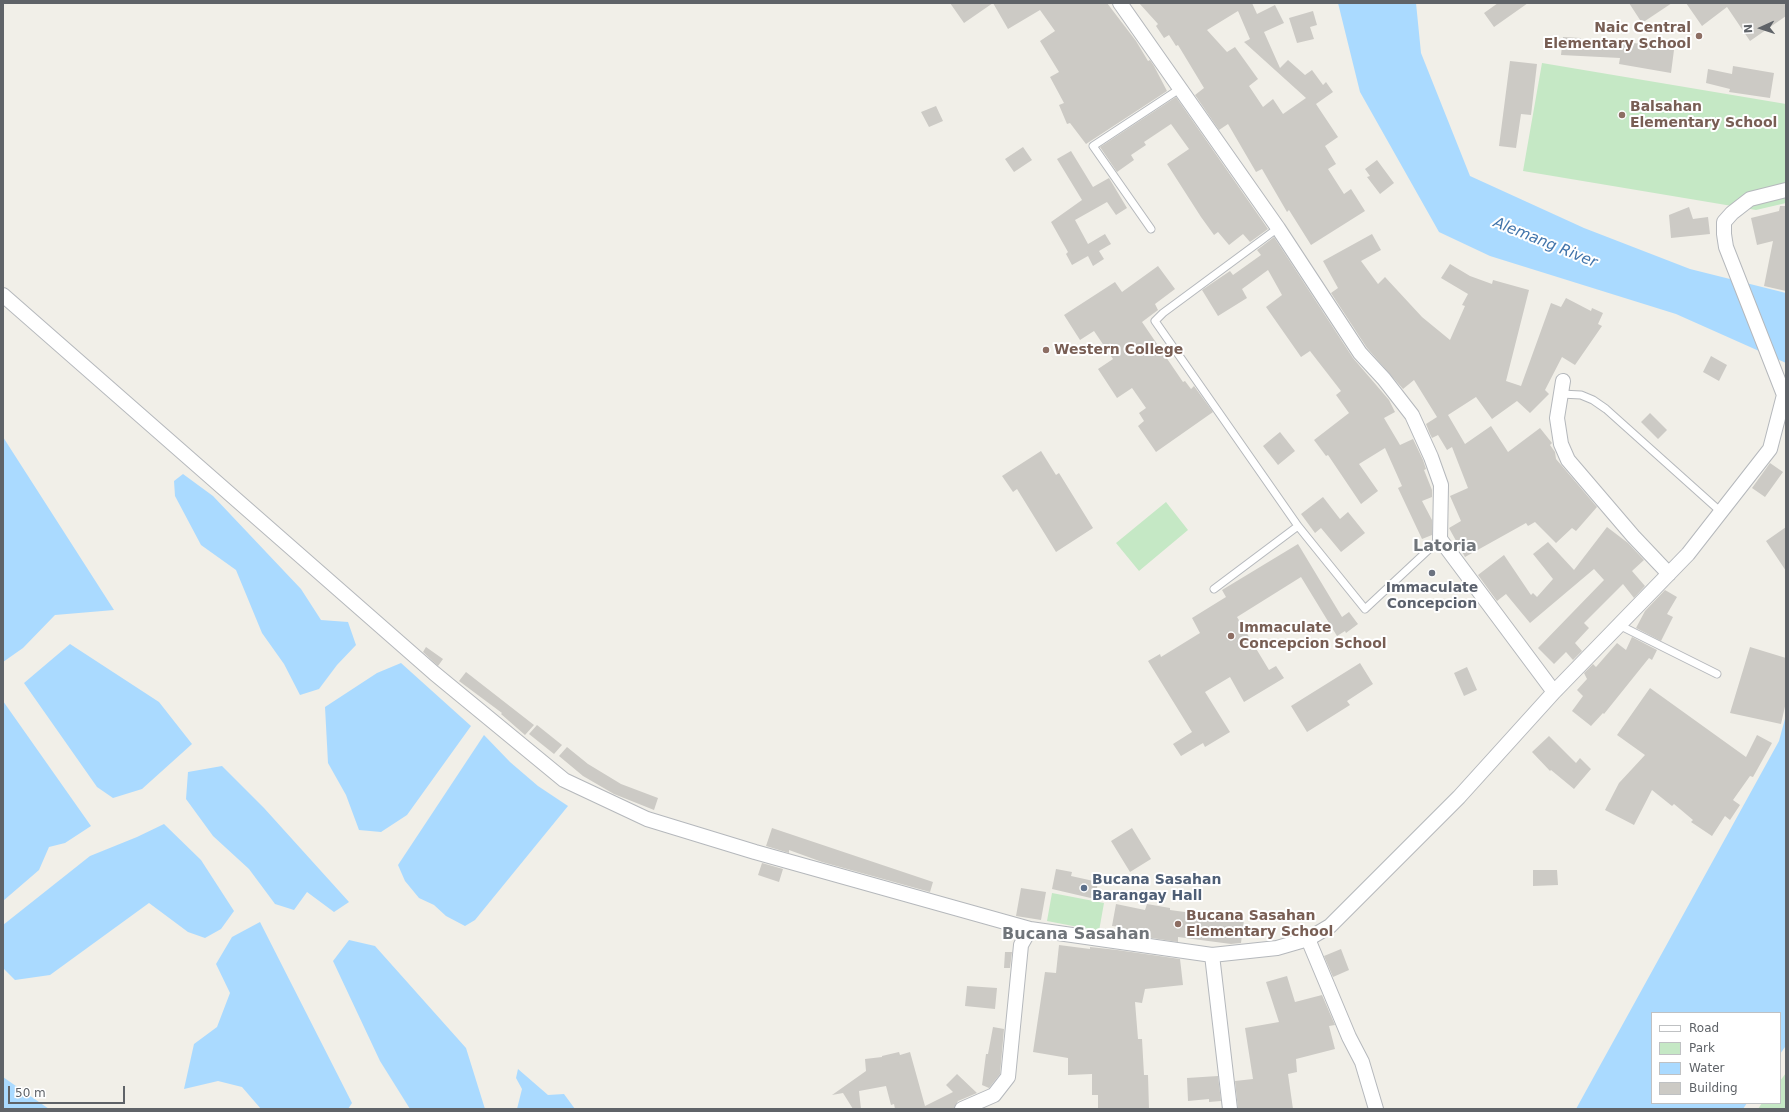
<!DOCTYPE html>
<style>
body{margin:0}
#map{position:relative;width:1789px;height:1112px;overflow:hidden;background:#f1efe8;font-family:"DejaVu Sans",sans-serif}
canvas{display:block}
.frame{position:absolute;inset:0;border:4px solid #5f6368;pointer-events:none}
.legend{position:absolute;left:1651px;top:1012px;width:130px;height:92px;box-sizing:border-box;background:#fff;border:1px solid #bfc1c3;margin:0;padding:5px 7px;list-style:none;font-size:12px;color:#5f6368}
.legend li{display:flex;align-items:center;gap:8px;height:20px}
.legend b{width:20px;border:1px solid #bfc1c3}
.north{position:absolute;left:1741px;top:8px;width:40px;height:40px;-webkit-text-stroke:3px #fff;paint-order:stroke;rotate:267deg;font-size:11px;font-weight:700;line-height:16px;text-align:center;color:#5f6368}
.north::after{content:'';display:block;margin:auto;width:14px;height:18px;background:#5f6368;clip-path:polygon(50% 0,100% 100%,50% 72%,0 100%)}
.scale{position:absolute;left:8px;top:1086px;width:117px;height:18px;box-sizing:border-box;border:2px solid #5f6368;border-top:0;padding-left:5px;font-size:12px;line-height:14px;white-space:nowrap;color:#5f6368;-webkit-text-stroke:3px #fff;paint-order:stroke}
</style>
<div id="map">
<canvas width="1789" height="1112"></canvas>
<div class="frame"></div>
<ul class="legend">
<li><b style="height:5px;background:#fff"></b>Road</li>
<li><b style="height:11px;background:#c5e8c5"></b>Park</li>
<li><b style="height:11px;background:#aadaff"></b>Water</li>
<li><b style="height:11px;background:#cccac5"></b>Building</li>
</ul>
<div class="north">N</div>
<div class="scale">50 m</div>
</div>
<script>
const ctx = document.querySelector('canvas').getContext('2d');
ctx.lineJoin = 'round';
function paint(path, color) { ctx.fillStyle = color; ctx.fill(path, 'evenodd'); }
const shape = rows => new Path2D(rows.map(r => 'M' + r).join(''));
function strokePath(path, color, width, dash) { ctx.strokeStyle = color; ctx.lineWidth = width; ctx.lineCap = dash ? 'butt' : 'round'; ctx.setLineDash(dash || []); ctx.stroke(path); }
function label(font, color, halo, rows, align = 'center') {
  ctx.font = font + ' "DejaVu Sans",sans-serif'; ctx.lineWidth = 4; ctx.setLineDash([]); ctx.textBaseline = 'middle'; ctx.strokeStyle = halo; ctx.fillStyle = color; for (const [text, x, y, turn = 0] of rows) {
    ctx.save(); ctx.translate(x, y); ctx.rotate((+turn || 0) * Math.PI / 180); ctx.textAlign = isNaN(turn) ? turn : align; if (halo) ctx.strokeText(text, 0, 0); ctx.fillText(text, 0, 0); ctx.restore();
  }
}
paint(shape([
 [1542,63,1786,104,1786,203,1756,210,1523,171],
 [1166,502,1188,530,1139,571,1116,543],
 [1052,893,1104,903,1099,931,1047,921],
 [1786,1073,1786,1109,1758,1109,1762,1103,1780,1103,1780,1081]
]), '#c5e8c5');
paint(shape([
 [1338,3,1416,3,1421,53,1470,176,1584,228,1690,269,1786,293,1786,363,1676,314,1490,256,1439,232,1360,92],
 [3,437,114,610,55,615,23,648,3,662],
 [183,474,213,496,301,589,321,620,348,622,356,645,337,665,319,689,300,695,284,664,262,633,236,570,201,545,175,496,174,481],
 [70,644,159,702,192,744,142,789,113,798,97,787,24,683],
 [401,663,471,726,407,815,381,832,359,830,346,795,328,763,325,707,377,673],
 [3,701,91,826,65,843,49,847,39,870,3,901],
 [1786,715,1785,1047,1780,1054,1780,1013,1652,1013,1652,1103,1747,1103,1743,1109,1576,1109,1779,741],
 [484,735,510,762,538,786,568,806,475,920,465,926,446,916,434,905,419,898,405,881,398,865],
 [222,766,264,808,349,902,334,912,307,892,294,910,275,904,249,869,213,836,186,799,188,772],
 [164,824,201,860,234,911,221,929,205,938,188,932,149,903,50,975,15,980,3,968,3,925,90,856,137,837],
 [260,922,352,1103,348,1109,261,1109,242,1087,218,1081,184,1089,194,1044,217,1027,230,993,216,964,232,937],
 [349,940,375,946,466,1048,485,1109,410,1109,380,1061,333,961],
 [518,1069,548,1095,564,1094,575,1109,517,1109,522,1089,516,1078],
 [3,1077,49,1109,3,1109]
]), '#aadaff');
paint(shape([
 [950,3,993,3,964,23],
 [993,3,1107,3,1136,41,1148,61,1150,60,1154,66,1167,91,1086,144,1070,123,1067,124,1059,105,1064,103,1050,77,1059,72,1040,41,1055,31,1040,10,1008,29],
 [1139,3,1252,3,1257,14,1275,5,1284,23,1264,32,1280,68,1288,60,1305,75,1312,70,1323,85,1326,82,1333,92,1316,104,1338,137,1325,146,1336,164,1328,169,1344,194,1351,189,1365,211,1311,245,1289,210,1287,212,1262,169,1256,172,1228,124,1219,130,1195,95,1204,88,1178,45,1176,46,1169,35,1164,38,1156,26,1158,24],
 [1238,11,1250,39,1244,42,1306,98,1283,114,1273,99,1263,107,1249,86,1258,79,1235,47,1227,52,1207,30],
 [1498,3,1528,3,1494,27,1484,13],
 [1629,3,1672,3,1642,23],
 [1686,3,1786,3,1786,16,1750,41,1727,7,1702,26],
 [1313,11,1317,25,1310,27,1314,39,1297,43,1289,18],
 [1563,37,1581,38,1581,43,1622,47,1623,41,1674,50,1671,73,1619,64,1620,58,1561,55],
 [1510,61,1537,64,1531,115,1521,114,1516,148,1499,146],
 [1733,66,1774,73,1770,98,1729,92,1730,89,1706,83,1708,69,1732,74],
 [1176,97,1268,229,1250,242,1243,234,1229,245,1218,232,1214,235,1201,217,1167,164,1189,149,1171,124,1144,142,1146,145,1131,155,1134,160,1117,172,1100,147],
 [936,106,943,121,929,127,921,112],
 [1023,147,1032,160,1014,172,1005,159],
 [1071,151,1093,187,1109,178,1127,208,1116,215,1107,202,1075,220,1088,244,1105,234,1111,244,1099,251,1104,259,1093,266,1088,256,1072,265,1066,254,1068,252,1051,222,1082,200,1057,159],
 [1377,160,1394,183,1380,194,1367,177,1370,176,1365,169],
 [1780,206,1786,206,1786,291,1764,286,1773,241,1757,245,1751,218,1779,211],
 [1689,207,1693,219,1708,217,1710,234,1671,238,1669,215],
 [1372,234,1381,250,1361,261,1378,284,1385,277,1422,317,1450,340,1465,306,1462,305,1468,294,1441,278,1450,264,1470,276,1492,284,1493,280,1529,290,1506,381,1521,386,1551,303,1561,307,1566,298,1591,311,1592,308,1603,313,1598,324,1602,326,1575,365,1562,357,1545,390,1549,394,1530,413,1517,401,1492,419,1476,397,1448,415,1465,444,1491,426,1508,452,1540,428,1552,443,1550,445,1555,452,1556,459,1597,507,1576,531,1572,528,1556,543,1535,522,1528,526,1526,523,1465,557,1449,528,1461,521,1450,496,1468,488,1452,447,1447,450,1438,435,1432,438,1430,434,1426,424,1437,417,1414,380,1403,389,1367,348,1331,293,1338,288,1323,261],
 [1274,237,1353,358,1389,400,1395,412,1384,418,1400,445,1413,439,1423,460,1426,469,1424,470,1432,490,1432,497,1422,501,1432,520,1432,535,1422,539,1398,488,1402,486,1385,448,1359,464,1378,491,1361,504,1328,455,1326,456,1314,440,1349,413,1336,395,1341,391,1310,351,1301,357,1266,307,1282,295,1268,270,1242,289,1247,298,1218,316,1202,290,1230,271,1233,275,1261,255,1257,250],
 [1158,266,1175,289,1155,304,1158,310,1142,322,1183,382,1185,381,1191,389,1194,386,1213,412,1156,452,1138,426,1144,421,1139,413,1146,408,1132,388,1117,398,1098,369,1113,359,1094,331,1080,340,1064,315,1115,282,1122,292],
 [1711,356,1727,365,1719,381,1703,372],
 [1650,413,1667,430,1658,439,1641,422],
 [1280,432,1295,451,1278,465,1263,446],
 [1041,451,1056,475,1059,473,1093,528,1056,552,1017,489,1013,492,1002,476],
 [1770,463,1783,472,1765,497,1752,488],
 [1323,497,1340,519,1348,512,1365,533,1341,552,1321,528,1315,533,1301,514],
 [1607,527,1628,543,1644,560,1632,571,1645,586,1634,598,1623,584,1584,623,1589,628,1575,643,1582,651,1573,660,1566,652,1554,664,1538,648,1604,580,1594,569,1530,623,1506,594,1497,601,1478,575,1504,555,1531,595,1533,593,1537,597,1553,579,1533,554,1548,542,1574,570],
 [1786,527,1786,571,1766,541],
 [1298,544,1342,617,1349,612,1358,624,1346,633,1345,631,1337,636,1301,577,1237,617,1269,670,1276,666,1284,678,1244,702,1230,677,1205,692,1230,732,1205,747,1203,743,1181,756,1173,744,1192,732,1148,661,1160,654,1161,657,1200,633,1192,618,1226,597,1222,590],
 [1665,590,1677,597,1667,614,1673,617,1661,641,1636,628,1645,611],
 [1632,637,1657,650,1652,660,1649,658,1604,714,1603,713,1591,726,1572,711,1583,696,1577,690,1587,679,1584,673,1593,664,1596,667,1617,643,1626,650],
 [426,647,443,659,438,666,423,652],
 [1750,647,1786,658,1786,702,1781,724,1730,713],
 [1360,663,1373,684,1347,701,1350,705,1307,732,1291,706],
 [1467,667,1477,690,1464,696,1454,673],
 [466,672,534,725,525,735,501,714,502,713,459,681],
 [1650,688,1746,757,1757,735,1772,743,1753,777,1750,776,1733,800,1740,805,1730,820,1725,816,1712,836,1691,822,1693,820,1674,804,1672,806,1652,790,1634,825,1605,810,1619,783,1645,755,1617,735],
 [537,725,562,745,554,754,529,734],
 [1549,736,1576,763,1580,758,1591,769,1574,789,1551,770,1550,771,1532,752],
 [567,747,588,764,621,784,658,798,654,810,614,794,583,776,559,756],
 [772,828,933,882,930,892,822,862,789,850,789,853,766,846],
 [1132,828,1151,859,1130,872,1111,841],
 [762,863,783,869,779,882,758,875],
 [1056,869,1072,872,1071,876,1098,882,1095,899,1052,889],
 [1533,870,1557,870,1558,885,1533,886],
 [1021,888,1046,892,1041,920,1016,916],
 [1116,904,1145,910,1147,904,1170,908,1170,910,1244,920,1241,943,1231,944,1178,937,1178,942,1120,933,1121,927,1112,926],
 [1059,945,1090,949,1090,947,1117,950,1180,959,1183,985,1145,989,1142,1003,1135,1002,1138,1039,1142,1039,1144,1075,1148,1075,1149,1109,1098,1109,1098,1095,1092,1095,1092,1074,1068,1075,1068,1058,1033,1052,1045,972,1056,973],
 [1341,949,1349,970,1333,977,1324,956],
 [1005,952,1012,952,1010,968,1004,968],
 [1287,976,1295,1002,1322,995,1335,1025,1329,1026,1335,1049,1296,1059,1297,1072,1288,1074,1293,1109,1238,1109,1235,1081,1253,1079,1245,1028,1279,1022,1266,982],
 [967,986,997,988,995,1009,965,1006],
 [993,1027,1004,1029,1000,1074,989,1088,982,1085,986,1054,988,1054],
 [899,1052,900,1055,910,1052,925,1106,953,1092,946,1085,957,1074,977,1093,958,1101,954,1109,895,1109,894,1104,891,1105,886,1086,859,1091,861,1109,853,1109,843,1093,832,1095,866,1071,865,1059,882,1057,882,1056],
 [1218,1076,1221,1101,1209,1102,1209,1099,1188,1101,1187,1078]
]), '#cccac5');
const service = shape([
 [1278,228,1163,313,1155,321,1298,526,1365,609,1440,539],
 [1151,229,1093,146,1181,88],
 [1561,394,1581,395,1593,400,1606,409,1721,512],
 [1214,589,1298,526],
 [1619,625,1717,674]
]);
const minor = shape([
 [1120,3,1278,228,1360,353,1384,379,1412,415,1431,457,1441,485,1440,539,1554,692],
 [3,295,434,673,564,780,647,819,755,852,1030,929,1212,955,1277,948,1308,939,1330,926,1459,797,1554,692,1688,554,1770,449,1784,395,1726,247,1724,234,1724,222,1732,213,1750,199,1786,190],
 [1563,381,1557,418,1561,444,1568,460,1633,536,1669,574],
 [1308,939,1349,1037,1362,1062,1376,1109],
 [1212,955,1230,1109],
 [962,1109,994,1095,1008,1077,1021,945,1030,929]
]);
strokePath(service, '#b5b8bc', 9);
strokePath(minor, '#b5b8bc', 16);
strokePath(service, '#fff', 7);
strokePath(minor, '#fff', 14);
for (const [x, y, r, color] of [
 [1699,36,4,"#8d6e63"],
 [1622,115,4,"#8d6e63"],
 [1046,350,4,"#8d6e63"],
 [1432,573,4,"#6b7280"],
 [1231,636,4,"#8d6e63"],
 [1084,888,4,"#5c6f8a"],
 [1178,924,4,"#8d6e63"]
]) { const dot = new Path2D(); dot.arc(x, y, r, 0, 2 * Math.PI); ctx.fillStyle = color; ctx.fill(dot); strokePath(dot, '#fff', 1.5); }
label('bold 14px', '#785e54', '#fff', [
 ["Naic Central",1691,28,"right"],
 ["Elementary School",1691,44,"right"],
 ["Balsahan",1630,107],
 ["Elementary School",1630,123],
 ["Western College",1054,350],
 ["Immaculate",1239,628],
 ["Concepcion School",1239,644],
 ["Bucana Sasahan",1186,916],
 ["Elementary School",1186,932]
], 'left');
label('bold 14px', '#5b616d', '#fff', [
 ["Immaculate",1432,588],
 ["Concepcion",1432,604]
]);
label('bold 14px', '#4e5e75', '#fff', [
 ["Bucana Sasahan",1092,880],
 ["Barangay Hall",1092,896]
], 'left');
label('italic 15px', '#4174aa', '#fff', [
 ["Alemang River",1545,243,22]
]);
label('bold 16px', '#70757a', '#fff', [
 ["Latoria",1445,547],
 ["Bucana Sasahan",1076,935]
]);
</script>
